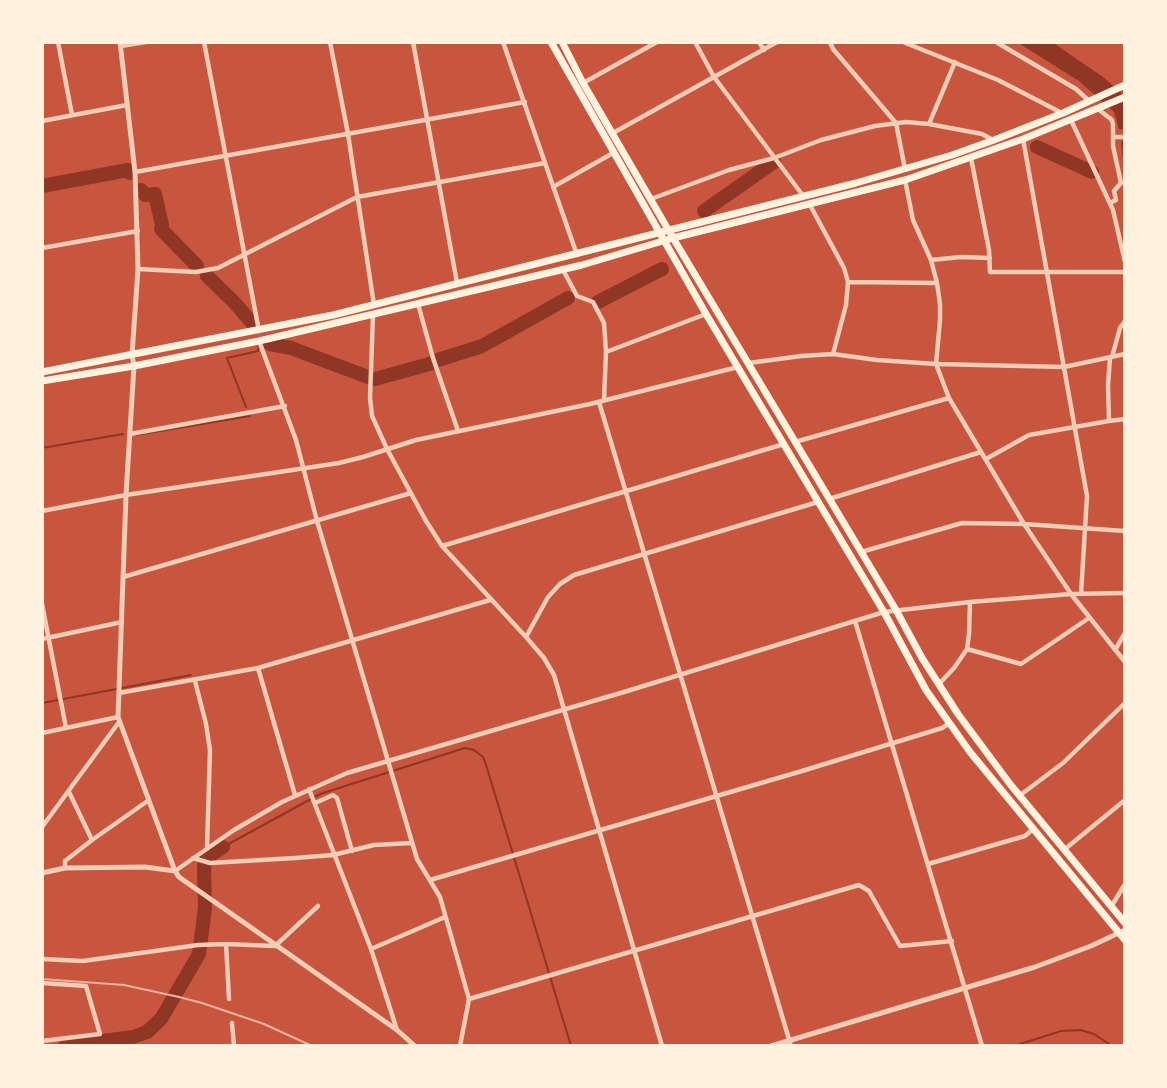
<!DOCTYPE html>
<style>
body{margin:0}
#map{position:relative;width:1167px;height:1088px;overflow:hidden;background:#c8553d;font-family:"PT Sans",sans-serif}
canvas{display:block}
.frame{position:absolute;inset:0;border:44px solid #fff3e0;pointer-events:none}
</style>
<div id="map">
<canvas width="1167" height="1088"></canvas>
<div class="frame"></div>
</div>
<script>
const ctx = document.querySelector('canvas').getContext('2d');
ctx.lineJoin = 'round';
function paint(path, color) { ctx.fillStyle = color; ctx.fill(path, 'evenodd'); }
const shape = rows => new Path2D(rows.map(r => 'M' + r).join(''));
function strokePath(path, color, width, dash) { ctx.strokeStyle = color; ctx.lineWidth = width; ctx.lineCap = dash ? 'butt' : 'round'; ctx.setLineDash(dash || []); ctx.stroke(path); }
paint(shape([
 [1017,42,1052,42,1103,77,1125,96,1125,130,1119,129,1114,112,1079,81]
]), '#8f3625');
strokePath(shape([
 [1125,134,1122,144,1125,169],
 [246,407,227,358,258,351,259,344],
 [136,435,250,416],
 [42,448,123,434],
 [42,703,191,675],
 [223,847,320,794,465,748,474,750,483,757,487,768,571,1046],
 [1014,1046,1061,1031,1081,1030,1094,1034,1112,1046]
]), '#8f3625', 2);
strokePath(shape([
 [1037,147,1092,172],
 [42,186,128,170,130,173],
 [141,190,145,195,155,194,162,225,161,229,197,266],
 [704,211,774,162],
 [207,276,234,302,252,323],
 [598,302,662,269],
 [270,344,291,348,368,377],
 [438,360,482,346,568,298],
 [375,379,433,363],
 [65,1046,133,1037,147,1032,161,1019,199,954,205,908,204,869,205,859,223,847]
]), '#8f3625', 14);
strokePath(shape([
 [58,42,72,115],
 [204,42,259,331],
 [330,42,348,134,374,305],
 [413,42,457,283],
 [503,42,577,255],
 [695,42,714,77,804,197],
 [759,42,764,50],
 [830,42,833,49,896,123,905,169],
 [903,42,998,80,1062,113],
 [996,42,1076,89,1088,100],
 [121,46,146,42],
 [583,83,657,42],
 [1098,109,1112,120,1113,125,1113,146,1121,183,1114,191,1116,200,1110,203],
 [1071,120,1113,210,1125,262],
 [42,121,127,105],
 [929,124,955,62],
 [613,133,777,42],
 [1113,137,1125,137],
 [1023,139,1087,496,1081,594],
 [971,158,989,250,990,272,1125,272],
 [135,172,525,102],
 [905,180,913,220,931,260,937,283,940,304,940,320,936,364,949,398,1024,524,1071,594,1125,662],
 [553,187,613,153],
 [651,199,729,170,774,158,821,140,875,126,906,122,929,124,982,134,993,140],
 [810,205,844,268,848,282,846,305,833,354],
 [42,248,138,231],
 [931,260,961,257,990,258],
 [562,268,577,296,593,302,604,323,606,352,604,400],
 [138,269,196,272,218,268,357,197,545,163],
 [848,282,937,283],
 [418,304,433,358,458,431],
 [373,315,370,398,372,416,387,449,426,521,442,546,526,637,544,658,554,675,662,1046],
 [259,341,296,440,317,521,417,859,440,897,469,999,460,1046],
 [606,352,706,314],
 [1112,357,1120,328,1125,321],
 [1110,358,1108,385,1109,421,1125,419],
 [749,363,801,356,833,354,877,360,936,364,1064,367,1125,354],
 [599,402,791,1046],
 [130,434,285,406],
 [795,442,949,398],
 [986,459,1029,435,1109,421],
 [829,499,981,452],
 [42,511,126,495,339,463,363,457,416,440,590,404,738,367],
 [442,546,784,444],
 [861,552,962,523,1024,524,1125,531],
 [123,577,411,493],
 [42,604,66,728],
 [855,621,982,1046],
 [526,637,548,597,560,584,574,575,818,502],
 [42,639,122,622],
 [967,649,1021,664,1089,618],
 [1115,650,1125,633],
 [258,668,295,795],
 [195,681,206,724,210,750,207,848],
 [939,684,954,668,967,649,969,634,970,602],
 [119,693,258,668,490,600],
 [42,733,118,717],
 [309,789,371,949,397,1030],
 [1019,796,1063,763,1125,703],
 [315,803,333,795,337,798,352,851],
 [42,827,119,722],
 [92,840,149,800],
 [1065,849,1125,800],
 [193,858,210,863,295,858,333,855,374,845,412,843],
 [928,864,1025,836,1033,829],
 [65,868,65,861,92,840,69,792],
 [175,871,234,830,282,802,347,773,624,692,884,612,970,602,1071,594,1125,593],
 [430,880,802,771,942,728,950,723],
 [1111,907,1125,884],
 [226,944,229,999],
 [371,949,445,917],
 [42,959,83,961,198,945,226,944,275,946,318,906],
 [42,983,86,986,100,1034,42,1041],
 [469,999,859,885,869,891,900,946,952,941],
 [232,1023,234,1046]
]), '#f1ccb7', 4.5);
strokePath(shape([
 [120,42,135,172,138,269,132,355,134,366,126,495,118,717,175,871],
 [42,873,65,868,145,867,175,871,179,877,397,1030,415,1046],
 [771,1046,1035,967,1091,946,1125,930]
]), '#f1ccb7', 5);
strokePath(shape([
 [551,42,706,314,884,612,926,690,970,752,1125,940],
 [562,42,583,83,673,238,896,610,922,658,958,714,1010,784,1125,923]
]), '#fff3e0', 7);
strokePath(shape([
 [42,372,333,315,856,183,952,155,994,140,1063,113,1125,85],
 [42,381,134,366,259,341,582,265,673,238,905,180,1023,139,1125,97]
]), '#fff3e0', 7);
strokePath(shape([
 [42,979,124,985,179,997,202,1003,264,1024,312,1046]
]), '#e9b49f', 2);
</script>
